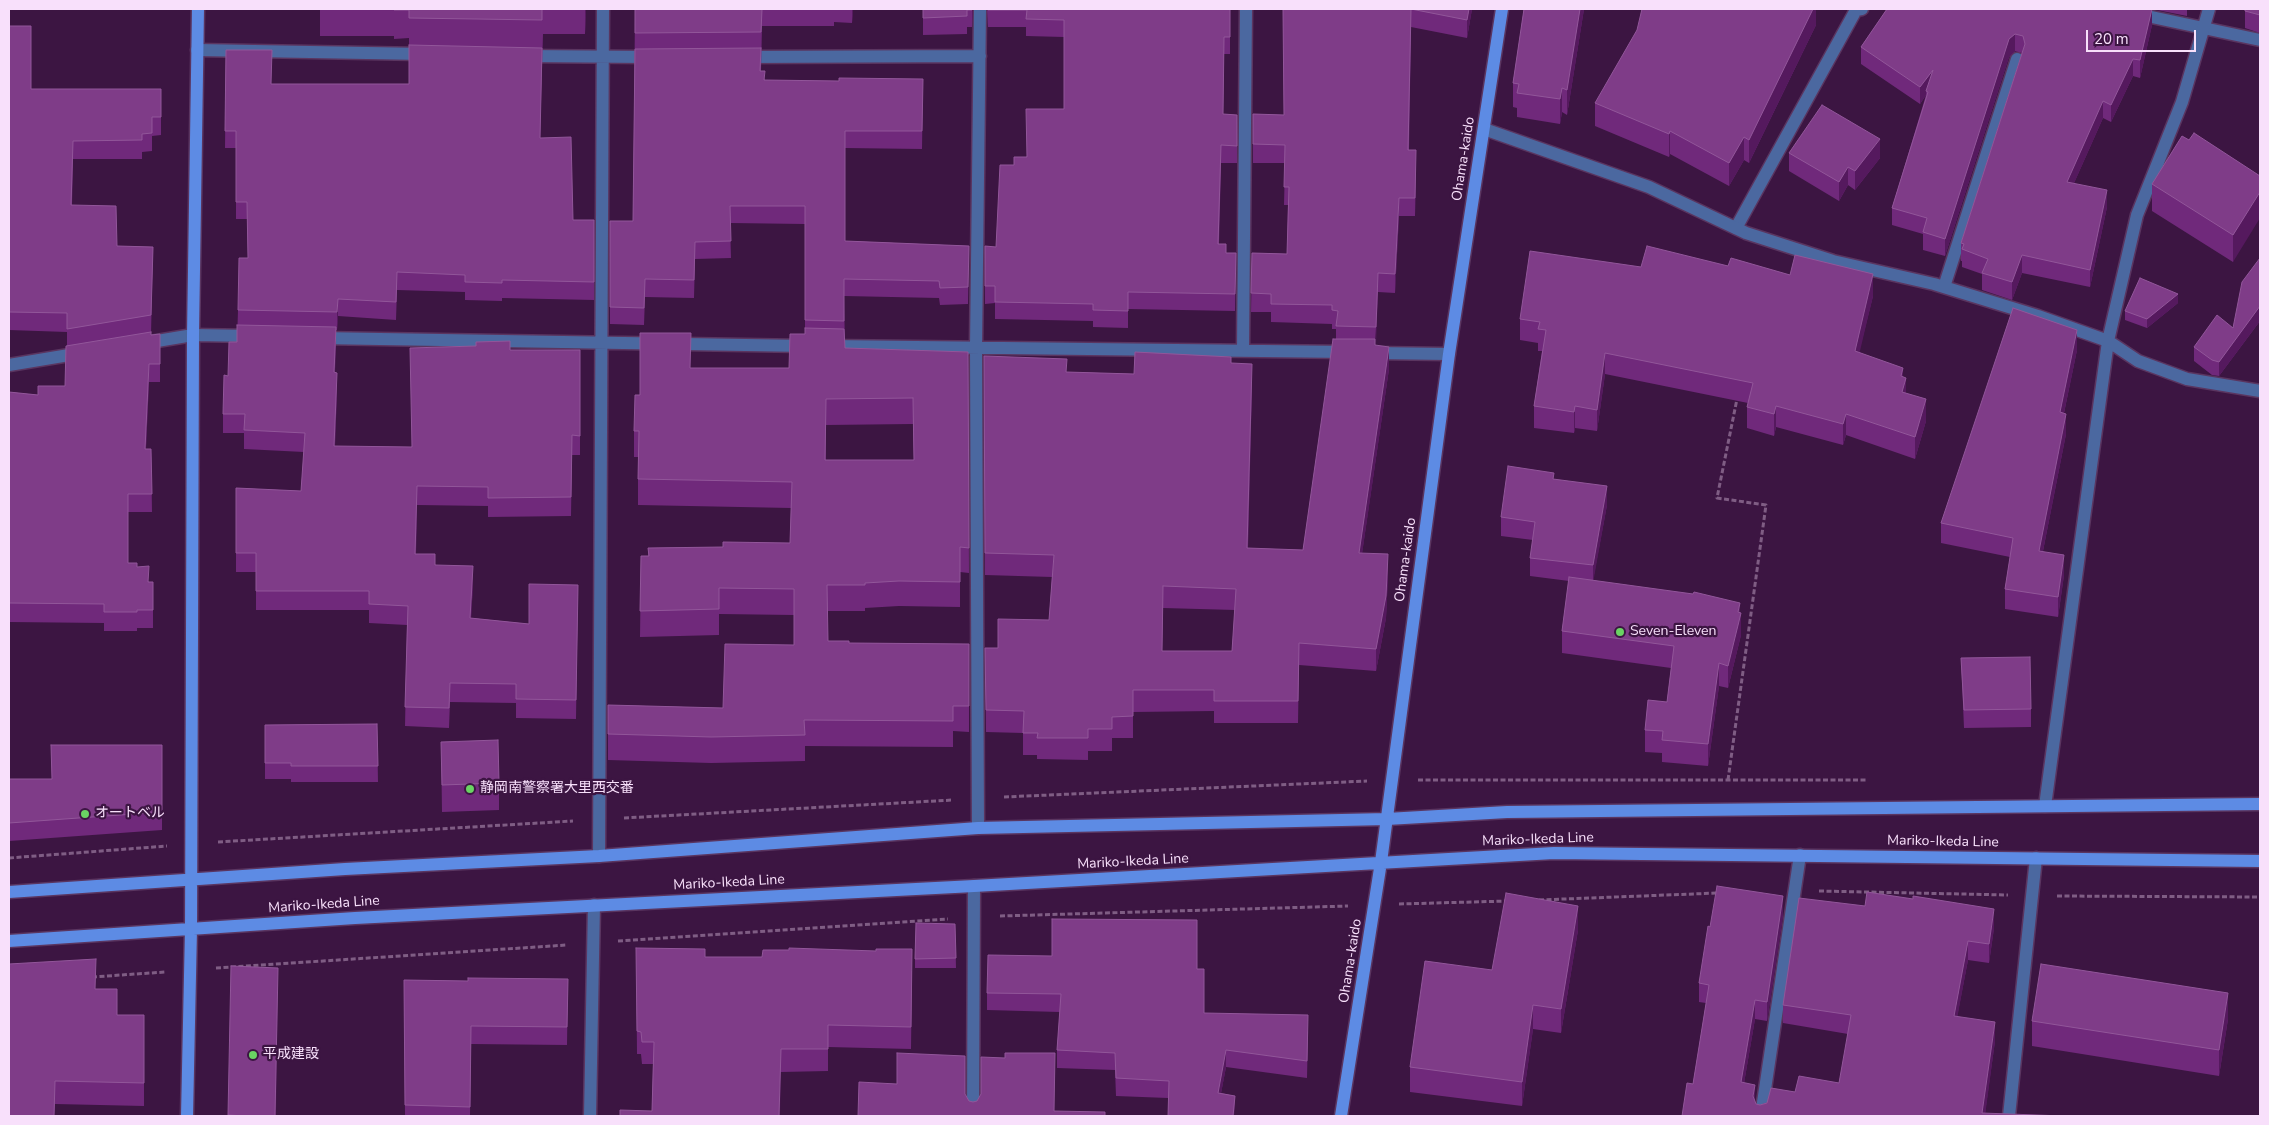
<!DOCTYPE html>
<meta charset="utf-8">
<style>
body{margin:0}
#map{position:relative;width:2269px;height:1125px;overflow:hidden;background:#3c1542;font-family:"Nunito Sans",sans-serif}
canvas{display:block}
.frame{position:absolute;inset:0;border:10px solid #f8e0fb;pointer-events:none}
.scale{position:absolute;left:2086px;top:30px;width:110px;height:22px;box-sizing:border-box;border:2px solid #f8e0fb;border-top:0;padding-left:6px;font-size:15px;line-height:18px;white-space:nowrap;color:#f8e0fb;-webkit-text-stroke:4px #3c1542;paint-order:stroke}
</style>
<div id="map">
<canvas width="2269" height="1125"></canvas>
<div class="frame"></div>
<div class="scale">20 m</div>
</div>
<script>
const ctx = document.querySelector('canvas').getContext('2d');
ctx.lineJoin = 'round';
const shape = rows => new Path2D(rows.map(r => 'M' + r).join(''));
function strokePath(path, color, width, dash) { ctx.strokeStyle = color; ctx.lineWidth = width; ctx.lineCap = dash ? 'butt' : 'round'; ctx.setLineDash(dash || []); ctx.stroke(path); }
function paint(path, color) { ctx.fillStyle = color; ctx.fill(path, 'evenodd'); }
function label(font, color, halo, rows, align = 'center') {
  ctx.font = font + ' "Nunito Sans","Noto Sans JP",sans-serif'; ctx.lineWidth = 4.5; ctx.setLineDash([]); ctx.textBaseline = 'middle'; ctx.strokeStyle = halo; ctx.fillStyle = color; for (const [text, x, y, turn = 0] of rows) {
    ctx.save(); ctx.translate(x, y); ctx.rotate((+turn || 0) * Math.PI / 180); ctx.textAlign = isNaN(turn) ? turn : align; if (halo) ctx.strokeText(text, 0, 0); ctx.fillText(text, 0, 0); ctx.restore();
  }
}
const lane = shape([
 [2114,9,2260,40],
 [1736,228,1856,10,1862,9]
]);
const street = shape([
 [197,50,424,54],
 [524,56,649,57],
 [744,57,980,56],
 [1484,129,1649,187,1746,233,1833,261,1934,284,2038,316,2108,341,2138,361,2187,379,2260,391],
 [1944,287,2017,59],
 [319,338,806,346],
 [145,343,193,335,254,336],
 [829,346,1349,352],
 [1243,350,1246,9],
 [1374,353,1449,354],
 [9,365,81,353],
 [2045,806,2108,341,2137,215,2182,102,2209,9],
 [978,828,976,348,980,9],
 [599,856,603,9],
 [590,1116,594,905],
 [973,1116,974,886],
 [1761,1116,1800,855],
 [2009,1116,2036,858]
]);
const secondary = shape([
 [9,892,345,869,599,856,978,828,1387,819,1507,812,2260,804],
 [9,941,355,918,974,886,1554,853,2260,861],
 [187,1116,191,929,193,335,198,9],
 [1341,1116,1381,862,1449,354,1502,9]
]);
strokePath(lane, '#5a3560', 15);
strokePath(street, '#5a3560', 15);
strokePath(secondary, '#5a3560', 15);
strokePath(shape([
 [1418,780,1867,780],
 [1728,780,1766,505,1717,498,1737,399],
 [1004,797,1367,781],
 [624,818,953,800],
 [218,842,573,821],
 [9,858,167,846],
 [1819,891,2008,895],
 [2057,896,2260,897],
 [1539,900,1718,893],
 [1399,904,1508,901],
 [1000,916,1348,906],
 [618,941,948,919],
 [216,968,567,945],
 [92,977,165,972]
]), '#7f5d84', 3, [5, 2.5]);
strokePath(lane, '#4b68a0', 12);
strokePath(street, '#4b68a0', 12);
strokePath(secondary, '#5d8be4', 12);
paint(shape([
 [320,9,586,9,585,34,543,34,540,138,573,220,594,220,594,300,502,298,502,301,465,300,465,292,397,290,396,320,338,316,337,330,336,330,335,373,337,392,335,446,411,447,510,350,580,350,580,455,572,455,571,516,488,517,488,506,417,505,416,554,473,585,471,618,529,624,578,585,576,719,516,718,516,703,450,702,449,728,405,726,407,625,369,623,369,610,256,610,256,572,236,572,236,488,301,491,304,452,244,449,244,433,223,433,223,414,228,376,237,342,238,310,248,258,247,219,236,219,236,148,225,148,226,50,271,84,409,84,409,38,394,39,394,36,320,36],
 [635,9,853,9,852,23,834,22,834,26,762,26,761,71,765,80,839,81,923,79,922,149,845,148,845,241,969,246,968,304,940,305,939,298,844,296,845,348,968,352,969,573,960,572,960,607,899,606,865,608,865,611,827,611,828,641,849,643,969,644,969,732,953,731,953,747,805,746,805,761,711,763,608,760,608,705,723,708,794,645,794,615,719,614,719,635,640,637,641,556,648,556,648,548,723,547,790,543,791,508,638,505,638,457,634,457,634,431,640,395,691,368,789,368,805,334,805,224,730,223,731,258,695,259,694,298,645,297,644,325,610,324,610,221,633,221],
 [913,424,914,460,826,460,826,425],
 [923,9,973,9,972,27,967,27,967,34,923,35],
 [987,9,1230,9,1230,54,1224,54,1223,114,1237,115,1237,163,1221,163,1219,244,1226,253,1236,253,1235,311,1128,309,1128,328,1093,327,1093,321,995,319,995,303,985,304,985,246,996,247,1014,165,1026,157,1064,109,1064,37,1026,36,1026,27,988,27],
 [1283,9,1472,9,1467,38,1411,27,1409,150,1416,169,1415,216,1399,216,1395,293,1378,292,1375,345,1389,369,1362,553,1388,576,1386,618,1376,671,1299,665,1298,723,1214,723,1214,711,1133,712,1133,738,1112,738,1112,751,1088,751,1088,760,1037,759,1037,755,1023,755,1023,733,986,732,985,648,998,648,1049,620,1052,577,985,575,984,356,1067,372,1134,374,1231,363,1252,385,1248,548,1303,550,1336,339,1336,329,1332,329,1332,324,1271,322,1271,312,1251,312,1252,253,1287,254,1288,205,1284,205,1285,163,1253,163,1253,114,1284,115],
 [1163,608,1235,610,1232,651,1162,651],
 [1524,9,1584,9,1567,115,1562,112,1560,124,1517,117,1517,108,1513,107,1513,83],
 [1816,9,1816,25,1749,163,1744,160,1729,186,1670,154,1669,157,1595,126,1595,103],
 [1887,9,2152,25,2140,78,2133,76,2111,122,2103,118,2074,183,2107,207,2090,287,2022,273,2012,300,1982,290,1982,274,1962,267,1962,261,1961,261,1961,243,2022,53,2015,51,2009,57,1945,256,1923,250,1923,234,1892,225,1892,208,1926,95,1920,104,1861,64,1861,47],
 [2152,9,2187,9,2187,16],
 [2245,9,2260,9,2260,33,2245,28],
 [9,26,31,89,161,89,161,135,152,136,152,151,142,152,142,159,73,159,72,205,117,246,153,247,151,335,160,334,160,382,149,382,146,449,151,449,152,512,128,512,128,563,137,567,149,582,153,582,153,628,137,628,137,631,104,631,104,623,9,622,9,392,38,395,65,386,67,345,67,332,9,330],
 [2189,140,2260,176,2233,262,2152,211,2152,184],
 [1789,153,1880,158,1855,190,1848,185,1839,201,1789,171],
 [2260,258,2260,321,2219,376,2212,375,2194,361,2194,347,2233,328],
 [1728,266,1790,275,1873,296,1859,352,1903,377,1906,393,1926,421,1915,459,1846,435,1843,445,1776,427,1774,436,1747,428,1747,407,1748,403,1605,374,1597,431,1575,428,1574,433,1534,428,1534,406,1542,351,1538,351,1538,343,1520,340,1520,319,1641,267],
 [2178,303,2147,328,2125,320,2125,311],
 [2077,350,2064,413,2066,434,2043,551,2064,575,2058,617,2005,609,2005,589,2010,557,1941,543,1941,523],
 [1554,479,1607,505,1593,580,1740,612,1741,635,1728,688,1719,686,1708,766,1662,762,1662,753,1645,752,1645,730,1667,702,1671,668,1562,653,1562,631,1569,581,1530,576,1530,558,1533,540,1501,536,1501,517],
 [1961,658,2031,709,2031,727,1964,728],
 [377,724,378,782,291,782,291,779,265,779,265,725],
 [441,742,499,783,499,810,442,812],
 [51,745,162,745,162,830,9,841,9,779,52,779],
 [1865,906,1994,928,1989,963,1968,960,1957,1017,1995,1041,1985,1113,1682,1116,1693,1084,1706,1003,1699,1002,1699,983,1710,927,1783,915,1767,1021,1755,1019,1744,1083,1756,1104,1760,1105,1795,1092,1839,1083,1848,1034,1783,1023,1783,1005],
 [955,924,956,968,915,968,915,959],
 [1578,930,1561,1033,1533,1029,1522,1106,1410,1092,1410,1067,1492,970],
 [636,948,705,957,912,971,911,1049,828,1047,828,1071,781,1072,652,1111,653,1064,642,1064,641,1054,637,1054],
 [1197,969,1204,1013,1308,1032,1307,1078,1226,1067,1221,1093,1235,1096,1234,1116,1168,1116,1168,1098,1116,1096,1115,1070,1057,1068,1057,1050,1060,1012,987,1010,987,993],
 [568,979,567,1045,471,1044,470,1116,405,1116,404,980,468,981],
 [96,989,117,1015,144,1015,144,1106,55,1104,54,1116,9,1116],
 [2228,1019,2219,1076,2032,1046,2032,1021]
]), '#70297b');
paint(shape([
 [585,9,586,9,585,34],
 [852,9,853,9,852,23],
 [972,9,973,9,972,27],
 [1469,9,1472,9,1467,38,1467,20],
 [1580,9,1584,9,1567,115,1567,90],
 [1813,9,1816,9,1816,25,1749,163,1749,140],
 [2152,9,2152,25,2140,78,2140,60],
 [2015,34,2015,51,2009,57,1945,256,1945,239,2009,39],
 [2133,59,2133,76,2111,122,2111,105],
 [1933,70,1928,92,1926,91,1926,95,1920,104,1920,87],
 [1562,88,1562,112,1560,124,1560,99],
 [2103,101,2103,118,2067,199,2067,182],
 [1670,131,1670,154,1669,157,1669,134],
 [1744,137,1744,160,1729,186,1729,163],
 [1880,139,1880,158,1855,190,1855,171],
 [1416,150,1416,169,1415,216,1415,198],
 [1848,167,1848,185,1839,201,1839,182],
 [2107,190,2107,207,2090,287,2090,270],
 [2260,192,2260,218,2233,262,2233,235],
 [1399,198,1399,216,1395,293,1395,274],
 [2022,255,2022,273,2012,300,2012,282],
 [1378,273,1378,292,1376,345,1376,327],
 [1873,274,1873,296,1855,372,1855,351],
 [2178,294,2178,303,2147,328,2147,319],
 [338,299,338,316,337,330,337,312],
 [2260,306,2260,321,2219,376,2219,362],
 [336,327,336,346,334,392,334,372],
 [2077,330,2077,350,2060,432,2060,412],
 [1389,347,1389,369,1359,575,1359,553],
 [1605,353,1605,374,1597,431,1597,410],
 [149,364,149,382,145,467,145,449],
 [1252,364,1252,385,1247,570,1247,548],
 [1903,368,1903,387,1906,378,1906,399,1902,414,1901,376],
 [337,373,337,392,334,465,334,446],
 [826,399,826,425,825,486,825,460],
 [1926,399,1926,421,1915,459,1915,437],
 [1575,406,1575,428,1574,433,1574,412],
 [1776,406,1776,427,1774,436,1774,414],
 [1846,414,1846,435,1843,445,1843,424],
 [2066,414,2066,434,2039,571,2039,551],
 [417,486,417,505,415,574,415,554],
 [1607,486,1607,505,1593,583,1593,565],
 [1388,554,1388,576,1386,618,1376,671,1376,649],
 [2064,555,2064,575,2058,617,2058,597],
 [473,566,473,585,470,637,470,618],
 [1740,603,1740,619,1741,613,1741,635,1728,688,1728,666],
 [1719,663,1719,686,1708,766,1708,744],
 [1783,896,1783,915,1767,1021,1767,1002],
 [1578,906,1578,930,1561,1033,1561,1009],
 [1994,909,1994,928,1989,963,1989,944],
 [1968,941,1968,960,1954,1035,1954,1016],
 [278,968,276,1116,275,1116],
 [2228,993,2228,1019,2219,1076,2219,1050],
 [1755,1000,1755,1019,1741,1101,1741,1082],
 [1533,1005,1533,1029,1522,1106,1522,1082],
 [1995,1022,1995,1041,1985,1116,1982,1113],
 [781,1049,780,1116,779,1116],
 [1226,1050,1226,1067,1218,1110,1218,1093],
 [1755,1085,1755,1104,1753,1096],
 [1235,1096,1234,1116,1233,1116]
]), '#55195e');
const building = shape([
 [394,9,542,9,542,20,409,18,409,10,394,10,394,9],
 [635,9,834,9,762,9,761,32,635,33,635,9],
 [923,9,972,9,972,10,967,10,967,16,923,18,923,9],
 [988,9,1230,9,1230,37,1224,37,1223,114,1237,115,1237,146,1221,145,1218,244,1226,244,1226,253,1236,253,1235,294,1128,292,1128,311,1093,310,1093,304,995,302,995,286,985,286,985,246,996,247,1000,165,1014,165,1014,157,1027,157,1026,109,1064,109,1064,20,1026,19,1027,10,988,10,988,9],
 [1283,9,1469,9,1467,20,1411,9,1408,150,1416,150,1415,198,1399,198,1395,274,1378,273,1376,327,1336,326,1338,311,1332,310,1332,305,1271,304,1271,294,1251,293,1252,253,1287,254,1289,187,1284,187,1285,145,1253,144,1253,114,1284,115,1283,9],
 [1524,9,1580,9,1567,90,1562,88,1560,99,1517,93,1519,84,1513,83,1524,9],
 [1642,9,1813,9,1749,140,1744,137,1729,163,1670,131,1669,134,1595,103,1637,30,1642,9],
 [1887,9,2152,9,2140,60,2133,59,2111,105,2103,101,2067,182,2107,190,2090,270,2022,255,2012,282,1982,273,1988,259,1962,249,1964,244,1961,243,2025,44,2023,36,2015,34,2009,39,1945,239,1923,232,1927,218,1892,208,1928,92,1926,91,1933,70,1920,87,1861,47,1887,9],
 [2245,9,2260,9,2260,15,2245,11,2245,9],
 [9,26,31,26,31,89,161,89,161,117,152,117,152,133,142,134,142,140,73,141,71,205,116,206,117,246,153,247,151,315,67,329,67,313,9,312,9,26],
 [409,45,542,48,540,138,571,137,573,220,594,220,594,282,502,280,502,283,465,282,465,275,397,272,396,302,338,299,337,312,238,310,239,258,248,258,247,202,236,202,236,131,225,131,226,50,272,50,271,84,409,84,409,45],
 [761,48,760,71,765,71,764,80,839,81,839,78,923,79,922,131,845,131,845,241,969,246,968,287,940,288,939,281,844,279,844,321,805,320,805,206,730,206,731,241,695,242,694,280,645,279,644,308,610,307,610,221,633,221,635,49,761,48],
 [1822,105,1880,139,1855,171,1848,167,1839,182,1789,153,1822,105],
 [2194,133,2260,176,2260,192,2233,235,2152,184,2182,136,2189,140,2194,133],
 [1647,246,1728,266,1731,258,1790,275,1795,255,1873,274,1855,351,1903,368,1901,376,1906,378,1902,392,1926,399,1915,437,1846,414,1843,424,1776,406,1774,414,1747,407,1753,383,1605,353,1597,410,1575,406,1574,412,1534,406,1546,330,1538,329,1540,322,1520,319,1530,251,1641,267,1647,246],
 [2260,258,2260,306,2219,362,2212,360,2194,347,2217,315,2233,328,2242,282,2260,258],
 [2140,278,2178,294,2147,319,2125,311,2140,278],
 [2013,308,2077,330,2060,412,2066,414,2039,551,2064,555,2058,597,2005,589,2013,538,1941,523,2013,308],
 [237,325,336,327,334,372,337,373,334,446,412,447,410,348,476,346,476,342,510,341,510,350,580,350,580,436,572,435,571,497,488,498,488,487,417,486,415,554,435,554,435,565,473,566,470,618,529,624,529,584,578,585,576,700,516,699,516,684,450,683,449,708,405,707,408,606,369,604,369,591,256,591,256,553,236,553,236,488,301,491,305,433,244,430,245,414,223,414,224,375,228,376,229,342,237,342,237,325],
 [805,328,844,329,845,348,968,352,969,548,960,547,960,582,899,581,865,583,865,585,827,585,828,641,849,641,849,643,969,644,969,706,953,706,953,721,804,720,805,735,711,737,608,734,608,705,723,708,725,644,794,645,794,589,719,588,719,609,640,611,641,556,649,556,648,548,723,547,723,542,790,543,792,482,638,479,639,431,634,431,635,395,640,395,640,333,691,333,690,368,789,368,790,334,805,334,805,328],
 [913,398,914,460,825,460,826,399,913,398],
 [151,332,151,335,160,334,160,364,149,364,145,449,151,449,152,494,128,494,128,563,137,563,137,567,149,566,148,582,153,582,153,610,137,610,137,612,104,612,104,604,9,603,9,392,38,395,38,386,65,386,66,346,151,332],
 [1333,339,1375,339,1375,345,1389,347,1359,553,1388,554,1386,596,1376,649,1299,643,1298,701,1214,701,1214,690,1133,690,1133,716,1112,717,1112,729,1088,729,1088,738,1037,738,1038,733,1023,733,1024,711,986,710,985,648,998,648,998,619,1049,620,1054,555,985,553,984,356,1067,359,1066,372,1134,374,1135,352,1231,357,1231,363,1252,364,1247,548,1303,550,1333,339],
 [1163,586,1236,589,1232,651,1162,651,1163,586],
 [1508,466,1554,473,1553,479,1607,486,1593,565,1530,558,1535,522,1501,517,1508,466],
 [1569,577,1693,594,1694,592,1740,603,1738,612,1741,613,1728,666,1719,663,1708,744,1662,740,1663,731,1645,730,1648,700,1667,702,1674,646,1562,631,1569,577],
 [2030,657,2031,709,1964,710,1961,658,2030,657],
 [377,724,378,766,291,766,291,763,265,763,265,725,377,724],
 [498,740,499,783,442,785,441,742,498,740],
 [51,745,162,745,162,812,9,823,9,779,52,779,51,745],
 [1717,886,1783,896,1767,1002,1755,1000,1741,1082,1755,1085,1753,1096,1756,1104,1760,1105,1767,1103,1771,1088,1795,1092,1799,1076,1839,1083,1851,1015,1783,1005,1799,898,1865,906,1867,892,1913,899,1913,896,1994,909,1989,944,1968,941,1954,1016,1995,1022,1982,1113,2064,1116,1682,1116,1687,1083,1693,1084,1709,985,1699,983,1708,926,1710,927,1717,886],
 [1506,893,1578,906,1561,1009,1533,1005,1522,1082,1410,1067,1425,961,1492,970,1506,893],
 [1052,919,1197,920,1197,969,1204,969,1204,1013,1308,1015,1307,1061,1226,1050,1218,1093,1235,1096,1233,1116,1168,1116,1169,1081,1116,1078,1115,1053,1057,1050,1061,994,987,993,988,955,1052,956,1052,919],
 [916,923,955,924,956,958,915,959,916,923],
 [636,948,705,949,705,957,762,957,763,950,789,950,789,948,876,951,876,949,912,949,911,1027,828,1025,828,1049,781,1049,779,1116,620,1116,620,1110,652,1111,654,1042,642,1042,641,1032,637,1031,636,948],
 [96,959,95,989,117,989,117,1015,144,1015,144,1083,55,1081,54,1116,9,1116,9,964,96,959],
 [2041,964,2228,993,2219,1050,2032,1021,2041,964],
 [231,966,278,968,275,1116,245,1116,228,1115,231,966],
 [468,978,568,979,567,1027,471,1026,470,1107,405,1105,404,980,468,981,468,978],
 [897,1053,965,1056,965,1094,969,1101,973,1102,977,1101,981,1094,981,1057,1005,1058,1005,1053,1055,1053,1054,1111,1105,1112,1105,1116,858,1116,859,1082,897,1084,897,1053]
]);
paint(building, '#7f3c88');
strokePath(building, '#92569a', 1);
for (const [x, y, r, color] of [
 [1620,632,5,"#6ad363"],
 [470,789,5,"#6ad363"],
 [85,814,5,"#6ad363"],
 [253,1055,5,"#6ad363"]
]) { const dot = new Path2D(); dot.arc(x, y, r, 0, 2 * Math.PI); ctx.fillStyle = color; ctx.fill(dot); strokePath(dot, '#3c1542', 2); }
label('14px', '#f8e0fb', '#3c1542', [
 ["Ohama-kaido",1464,159,-81],
 ["Ohama-kaido",1406,560,-82],
 ["Mariko-Ikeda Line",1538,840,-2],
 ["Mariko-Ikeda Line",1943,842,1],
 ["Mariko-Ikeda Line",1133,862,-3],
 ["Mariko-Ikeda Line",729,883,-3],
 ["Mariko-Ikeda Line",324,905,-4],
 ["Ohama-kaido",1351,961,-81]
]);
label('14px', '#f8e0fb', '#3c1542', [
 ["Seven-Eleven",1630,632],
 ["静岡南警察署大里西交番",480,789],
 ["オートベル",95,814],
 ["平成建設",263,1055]
], 'left');
</script>
